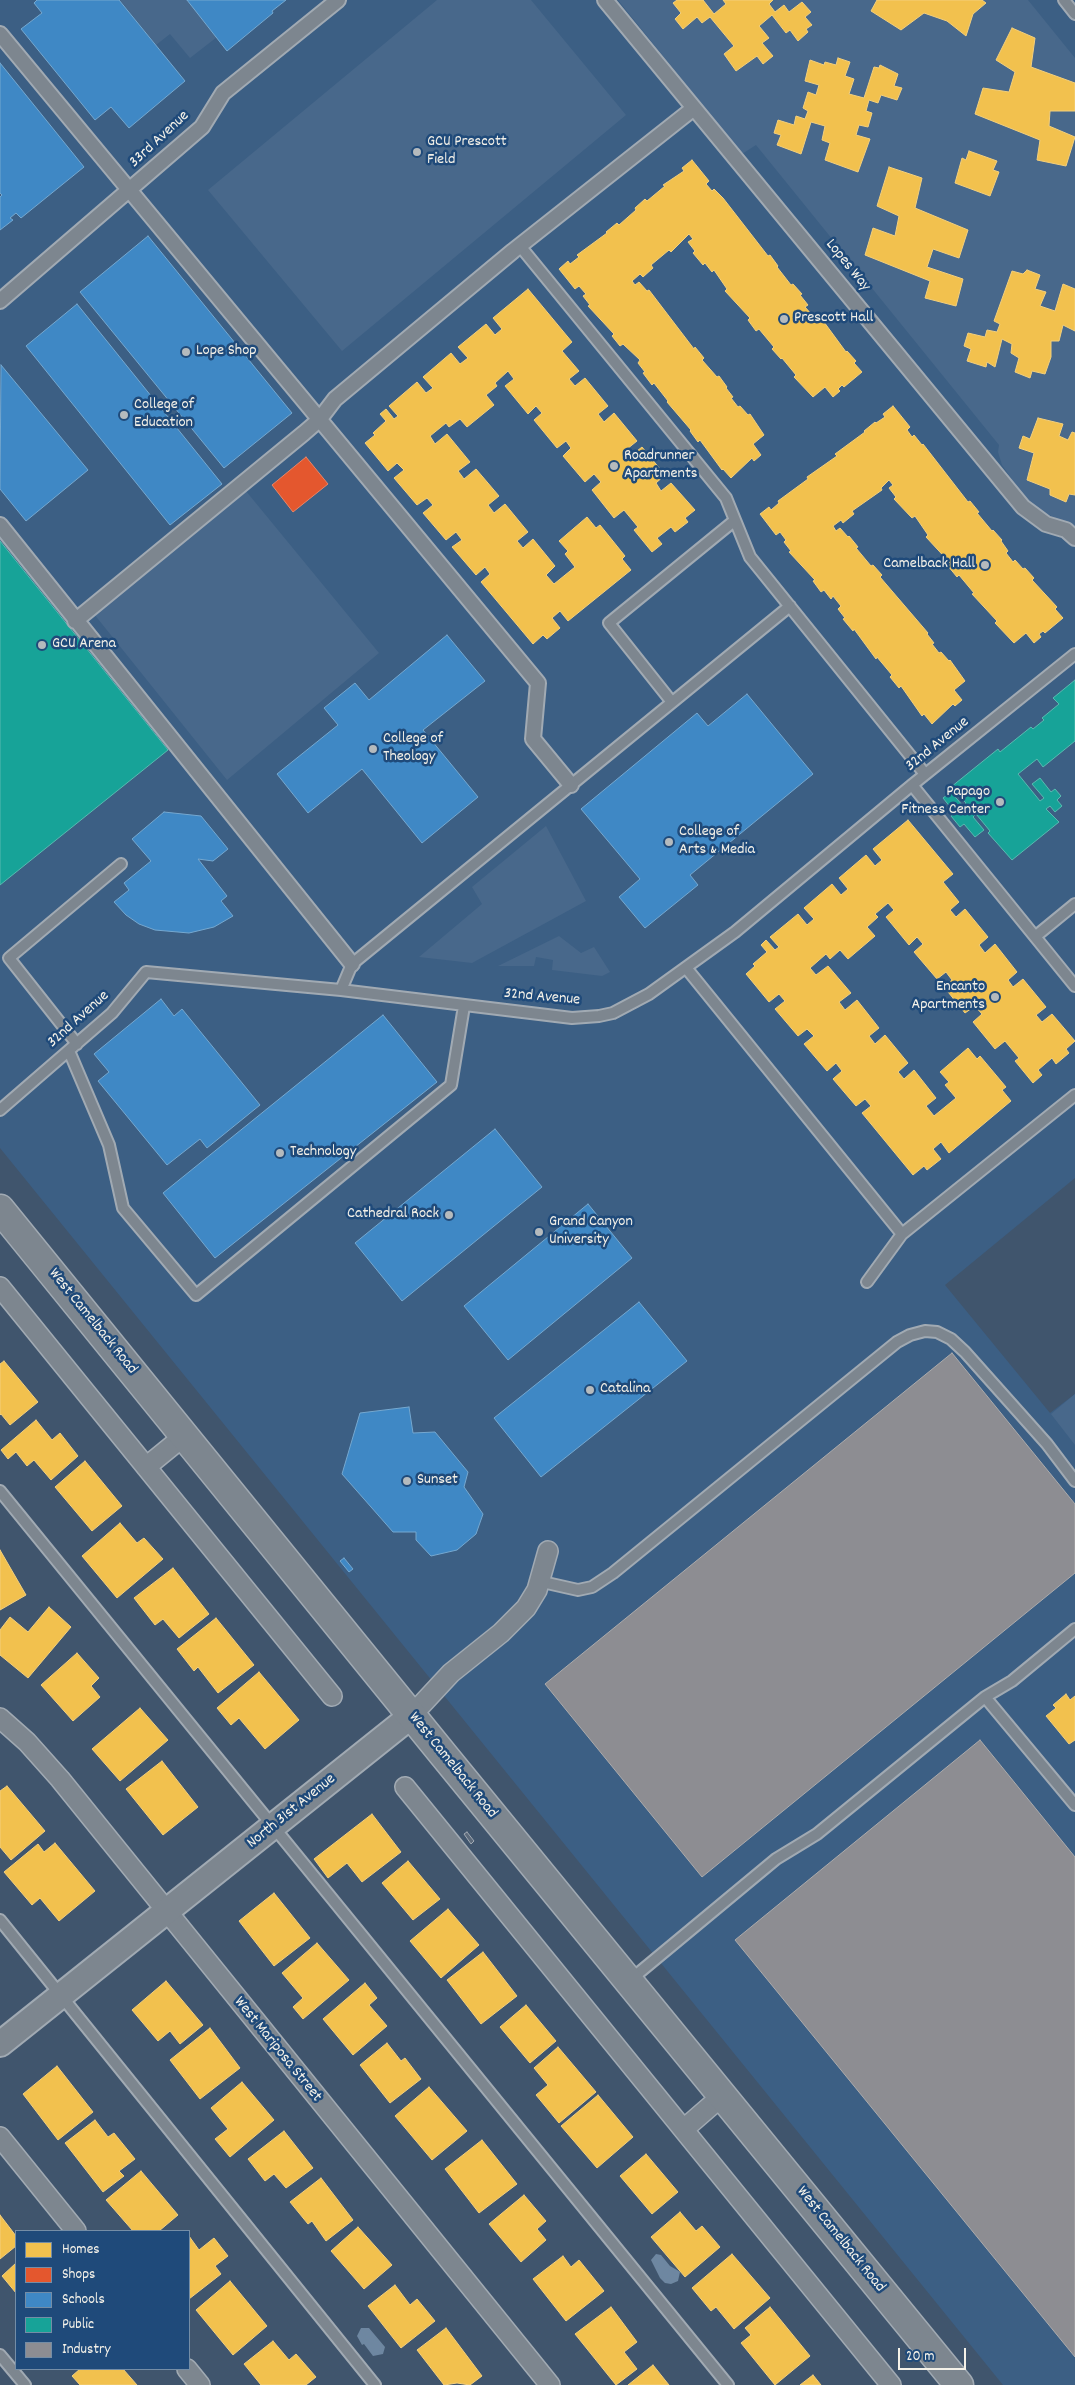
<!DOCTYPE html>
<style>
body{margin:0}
#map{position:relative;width:1075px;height:2385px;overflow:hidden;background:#40556d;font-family:Dekko,sans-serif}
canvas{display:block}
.legend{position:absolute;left:15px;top:2230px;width:175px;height:140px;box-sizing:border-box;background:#1f4a7a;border:1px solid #748da6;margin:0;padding:6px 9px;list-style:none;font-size:15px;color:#f4f1e8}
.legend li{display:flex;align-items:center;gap:10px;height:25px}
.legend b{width:25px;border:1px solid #748da6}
.scale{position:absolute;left:898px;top:2348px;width:68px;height:22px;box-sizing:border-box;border:2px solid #f4f1e8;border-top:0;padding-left:6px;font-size:15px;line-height:18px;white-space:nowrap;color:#f4f1e8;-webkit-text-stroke:4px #1f4a7a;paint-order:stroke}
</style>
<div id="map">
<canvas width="1075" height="2385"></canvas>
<ul class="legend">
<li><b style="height:14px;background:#f2c14e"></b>Homes</li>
<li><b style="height:14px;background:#e4572e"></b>Shops</li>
<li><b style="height:14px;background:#3f88c5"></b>Schools</li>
<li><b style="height:14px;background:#17a398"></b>Public</li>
<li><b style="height:14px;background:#8d8d92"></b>Industry</li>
</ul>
<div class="scale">20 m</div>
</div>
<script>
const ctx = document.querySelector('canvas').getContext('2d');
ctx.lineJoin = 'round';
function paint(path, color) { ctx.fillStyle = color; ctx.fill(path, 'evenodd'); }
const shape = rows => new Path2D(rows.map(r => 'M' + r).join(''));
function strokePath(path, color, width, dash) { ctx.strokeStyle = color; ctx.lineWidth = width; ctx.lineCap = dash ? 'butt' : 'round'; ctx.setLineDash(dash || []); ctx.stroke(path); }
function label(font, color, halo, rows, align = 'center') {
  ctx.font = font + ' Dekko,sans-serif'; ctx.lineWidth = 5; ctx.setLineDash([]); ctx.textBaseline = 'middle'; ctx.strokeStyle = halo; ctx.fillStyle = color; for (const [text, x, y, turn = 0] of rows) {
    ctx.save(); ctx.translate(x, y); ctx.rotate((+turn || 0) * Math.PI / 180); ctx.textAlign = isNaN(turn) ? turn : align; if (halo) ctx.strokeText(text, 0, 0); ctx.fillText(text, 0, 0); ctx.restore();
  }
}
paint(shape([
 [0,0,1075,0,1075,1178,945,1285,1050,1413,1075,1394,1075,2385,1003,2385,0,1148]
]), '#3c5f84');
paint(shape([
 [120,0,187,0,217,37,190,58,170,34,156,45],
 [437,0,531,0,626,115,342,351,208,190],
 [618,0,1028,0,1075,58,1075,528,1030,505,1002,465,998,452,999,445,756,145,742,154],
 [241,485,379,653,227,780,90,609],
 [546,826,586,901,472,963,419,957,482,904,472,887],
 [559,936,581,953,594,947,610,972,602,976,552,970,553,960,536,957,534,966,498,966],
 [1075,1394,1075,1445,1051,1414]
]), '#48688b');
paint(shape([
 [656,2254,661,2255,670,2266,677,2270,680,2272,678,2281,671,2284,665,2283,660,2278,651,2260],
 [361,2328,369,2328,385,2347,383,2354,373,2356,364,2344,362,2345,357,2336]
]), '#6e87a1');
const homes = shape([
 [677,0,703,0,714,14,726,4,723,0,773,0,769,4,775,12,784,5,789,12,802,2,811,12,805,17,812,25,806,29,808,32,798,41,790,30,786,33,772,15,759,26,769,38,762,43,773,56,763,64,757,56,736,71,724,54,734,46,710,17,702,23,697,17,683,29,675,19,681,13,673,3,677,0],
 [877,0,982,0,986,3,973,14,966,36,947,21,924,13,901,30,871,11,877,0],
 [1012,28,1035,38,1031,67,1075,83,1075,111,1050,111,1049,126,1075,137,1066,166,1037,160,1040,140,975,114,983,88,1009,92,1015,72,996,60,1012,28],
 [838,58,850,62,845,76,854,79,849,94,864,98,874,67,879,68,880,65,898,74,894,86,902,88,897,100,881,95,878,103,869,100,866,111,872,113,868,127,859,125,856,135,870,139,858,172,825,160,830,143,822,140,825,126,811,122,801,154,777,145,781,135,774,133,778,120,794,125,796,116,805,119,808,111,803,108,808,92,816,95,819,85,805,81,810,60,824,65,825,62,836,65,838,58],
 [969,151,997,161,993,170,999,172,990,196,955,183,962,158,966,160,969,151],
 [692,160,709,181,706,184,712,191,714,189,723,198,768,256,770,255,778,266,777,267,791,285,793,284,802,294,800,295,808,305,805,307,813,316,815,314,823,323,824,322,846,352,847,351,856,361,854,363,862,372,844,387,842,385,838,389,840,391,833,397,825,387,813,397,794,377,796,375,782,358,781,359,772,349,774,347,759,329,756,331,748,320,750,318,725,291,727,289,714,270,712,272,705,263,703,265,693,253,695,251,688,242,693,239,689,234,671,252,669,250,651,265,653,268,643,277,640,274,632,281,635,285,639,282,647,291,649,290,694,349,695,347,704,358,702,360,717,377,719,376,727,387,726,388,733,397,731,398,738,407,740,406,748,415,750,414,764,435,753,444,761,455,754,461,752,458,731,478,723,469,722,470,700,440,698,442,690,431,691,430,667,402,668,401,654,383,652,385,643,373,645,372,638,363,640,360,623,344,620,346,612,336,614,334,588,306,590,305,583,296,586,294,579,286,575,289,559,269,568,261,570,264,579,257,577,255,607,233,606,232,617,223,619,225,636,210,635,208,645,199,647,201,665,186,663,185,684,171,682,168,692,160],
 [889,167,922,178,915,208,968,230,959,258,933,249,927,267,963,279,956,306,925,298,930,281,865,255,873,228,895,236,899,216,877,206,889,167],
 [1027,270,1040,275,1035,289,1046,292,1040,306,1055,311,1063,284,1075,289,1075,331,1063,325,1059,341,1051,341,1051,357,1045,374,1032,371,1030,378,1015,372,1019,358,1011,353,1012,344,1002,339,995,367,987,362,986,367,967,361,971,349,964,346,968,333,985,337,987,330,997,332,1000,324,994,321,1012,271,1023,274,1027,270],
 [528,289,572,342,562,351,579,371,569,379,575,386,585,378,608,406,598,414,604,422,614,413,637,441,627,449,632,455,642,447,665,475,656,483,661,491,671,483,695,510,685,518,688,522,675,532,671,527,657,538,662,544,652,552,634,530,638,527,624,510,614,518,592,490,601,482,594,474,585,482,563,456,571,448,566,441,557,448,534,420,542,413,536,406,528,414,505,386,514,379,508,371,495,383,497,386,486,395,494,405,467,427,460,419,449,427,446,423,430,436,435,444,447,434,470,462,458,471,464,479,476,469,499,496,488,505,494,513,505,504,528,532,517,541,523,548,533,539,555,566,546,575,554,584,575,567,565,554,568,551,559,541,587,517,596,528,600,525,625,556,622,559,631,570,568,621,560,611,552,618,560,628,547,639,543,635,533,644,481,582,490,574,485,567,476,575,452,547,462,540,456,532,446,540,423,513,433,505,427,498,417,505,394,478,404,470,397,463,388,471,365,443,375,435,373,433,386,421,380,414,386,409,394,419,398,416,389,406,417,382,426,393,433,388,423,377,451,353,460,364,468,358,458,347,486,324,495,335,502,329,493,318,528,289],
 [893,406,910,427,907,430,912,437,914,435,922,445,923,444,968,502,970,501,979,512,977,513,992,531,993,530,1002,540,1001,541,1008,551,1006,553,1013,562,1015,560,1023,569,1025,568,1034,578,1032,580,1057,607,1055,609,1063,618,1045,633,1043,631,1039,634,1041,637,1034,643,1026,633,1014,643,995,623,997,621,972,594,974,593,959,575,957,577,948,566,951,564,926,537,928,535,915,516,912,518,894,499,896,497,889,488,893,485,889,480,881,488,882,490,852,511,854,514,843,523,841,520,833,526,836,531,840,528,848,537,849,536,858,547,856,548,871,566,873,565,882,575,880,577,928,633,927,634,934,643,932,644,939,653,941,652,949,661,950,660,965,681,954,690,962,700,955,706,953,704,932,724,924,714,922,716,901,686,899,688,890,677,892,675,877,657,876,659,854,629,853,631,843,619,845,618,838,609,841,606,833,596,831,599,824,590,821,592,813,581,815,580,789,552,791,551,784,542,786,540,780,532,776,535,760,514,769,507,771,510,779,503,778,501,808,479,807,477,837,456,835,454,865,432,864,431,875,422,876,423,885,417,883,414,893,406],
 [1038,418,1063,424,1059,436,1068,440,1072,432,1075,433,1075,495,1069,494,1066,502,1050,495,1050,489,1027,480,1034,453,1019,448,1023,436,1030,439,1038,418],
 [908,820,953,874,943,882,959,902,950,910,956,917,965,909,988,937,979,945,985,953,995,944,1017,972,1008,980,1013,987,1023,979,1046,1007,1036,1015,1042,1022,1052,1014,1075,1041,1066,1049,1069,1053,1056,1064,1052,1058,1038,1070,1042,1075,1033,1083,1015,1061,1019,1058,1005,1041,995,1049,973,1022,982,1014,975,1006,965,1013,944,987,952,980,946,972,937,979,914,952,923,944,917,937,909,945,886,917,894,910,888,903,875,914,878,917,867,927,875,936,848,959,840,950,830,959,826,954,810,968,816,975,828,966,851,993,839,1002,845,1010,857,1000,879,1028,869,1036,875,1044,885,1035,908,1063,898,1072,904,1079,914,1070,936,1098,926,1106,934,1116,956,1098,945,1085,949,1082,940,1072,968,1048,977,1059,980,1056,1006,1087,1002,1090,1011,1101,949,1153,941,1142,933,1149,941,1159,927,1170,924,1166,913,1175,862,1113,871,1106,865,1099,856,1106,833,1079,842,1071,836,1063,827,1071,804,1044,814,1036,807,1029,798,1036,775,1009,785,1001,779,994,769,1002,746,974,755,966,753,964,767,952,761,945,766,940,775,950,779,947,770,937,798,914,807,925,814,919,804,908,832,884,841,895,848,889,839,878,866,855,875,866,882,860,873,849,908,820],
 [4,1361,38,1402,10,1425,1,1414,0,1415,0,1364,4,1361],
 [36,1420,52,1440,60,1433,78,1456,51,1480,34,1460,27,1466,16,1452,8,1459,1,1450,36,1420],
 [85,1461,122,1506,92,1531,55,1487,85,1461],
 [120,1523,137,1543,144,1538,163,1559,117,1598,82,1556,120,1523],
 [0,1550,26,1595,0,1610,0,1550],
 [173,1568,209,1614,179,1638,163,1619,155,1625,134,1598,173,1568],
 [49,1607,71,1627,28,1678,0,1655,0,1630,10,1617,28,1632,49,1607],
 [216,1618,254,1665,218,1693,198,1667,194,1671,177,1649,216,1618],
 [77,1653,99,1678,91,1686,100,1697,73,1721,41,1685,77,1653],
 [259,1672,299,1720,265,1749,239,1718,231,1725,217,1708,259,1672],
 [1066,1694,1070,1700,1075,1696,1075,1740,1069,1744,1046,1716,1056,1708,1053,1705,1066,1694],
 [140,1708,168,1740,120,1781,92,1749,140,1708],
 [162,1761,198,1807,163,1835,126,1789,162,1761],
 [7,1786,45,1831,11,1860,0,1847,0,1791,7,1786],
 [372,1814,401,1852,362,1882,347,1863,328,1878,314,1859,372,1814],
 [55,1843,95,1891,59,1921,40,1898,32,1905,4,1872,38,1844,44,1852,55,1843],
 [408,1861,440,1899,413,1920,382,1883,408,1861],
 [274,1893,310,1938,274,1966,239,1921,274,1893],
 [448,1909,479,1945,441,1978,410,1941,448,1909],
 [317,1943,349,1980,303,2019,293,2007,303,1998,282,1973,317,1943],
 [483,1952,517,1996,481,2024,447,1980,483,1952],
 [166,1981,203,2025,180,2044,170,2031,158,2041,132,2010,166,1981],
 [365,1983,377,1998,369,2005,387,2026,353,2055,323,2019,365,1983],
 [526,2005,556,2041,530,2063,500,2027,526,2005],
 [210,2028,240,2068,200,2099,170,2060,210,2028],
 [387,2043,401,2061,405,2058,421,2079,390,2103,360,2065,387,2043],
 [558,2047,596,2092,559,2123,536,2095,548,2085,534,2068,558,2047],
 [57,2066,93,2112,58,2140,23,2094,57,2066],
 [242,2082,274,2120,230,2157,215,2139,228,2129,211,2108,242,2082],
 [429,2087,467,2131,432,2160,395,2116,429,2087],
 [598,2095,633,2137,597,2168,561,2126,598,2095],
 [95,2120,108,2137,114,2133,135,2159,119,2171,124,2176,103,2192,65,2143,95,2120],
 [284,2131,313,2168,286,2188,274,2174,265,2181,248,2159,284,2131],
 [482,2140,517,2184,479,2213,445,2169,482,2140],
 [646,2154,678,2192,652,2214,620,2176,646,2154],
 [141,2171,178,2215,159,2231,133,2231,106,2200,141,2171],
 [321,2178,353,2220,326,2241,312,2221,308,2224,290,2202,321,2178],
 [524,2195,546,2221,537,2229,546,2240,521,2262,489,2224,524,2195],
 [680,2212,696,2231,702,2226,720,2247,685,2277,651,2237,680,2212],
 [0,2215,16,2236,16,2246,0,2259,0,2215],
 [358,2227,392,2265,364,2289,331,2251,358,2227],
 [189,2236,199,2250,214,2238,228,2256,215,2266,221,2274,189,2299,189,2236],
 [732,2254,770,2298,734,2329,716,2307,711,2311,692,2288,732,2254],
 [563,2256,571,2267,579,2260,604,2291,566,2321,533,2279,563,2256],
 [16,2263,16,2293,2,2276,16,2263],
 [230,2281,267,2326,233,2355,196,2310,230,2281],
 [395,2285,410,2305,417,2299,435,2321,401,2348,368,2306,395,2285],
 [611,2307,637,2342,624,2352,637,2369,616,2385,575,2334,611,2307],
 [770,2307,810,2356,775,2385,741,2343,751,2335,745,2328,770,2307],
 [446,2328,482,2376,470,2385,457,2383,444,2385,417,2350,446,2328],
 [273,2341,289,2360,296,2354,316,2377,306,2385,261,2385,244,2364,273,2341],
 [653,2365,669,2385,628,2385,653,2365],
 [80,2369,123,2369,137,2385,80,2385,72,2376,80,2369],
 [813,2375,821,2385,800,2385,813,2375]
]);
paint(homes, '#f2c14e');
strokePath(homes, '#f3cf7c', 1);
const shops = shape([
 [306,457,328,484,293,512,272,485,306,457]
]);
paint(shops, '#e4572e');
strokePath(shops, '#e98566', 1);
const schools = shape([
 [37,0,119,0,185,81,129,128,111,107,95,120,21,29,42,13,34,3,37,0],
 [187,0,286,0,272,11,273,13,227,51,187,0],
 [0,63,84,167,21,218,16,213,10,218,13,220,0,230,0,197,2,195,0,193,0,63],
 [148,236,292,413,224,468,80,292,148,236],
 [77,304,222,484,170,525,26,346,77,304],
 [1,365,88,470,26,521,0,489,1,365],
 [447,635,485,681,423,730,478,797,422,843,362,769,308,813,277,774,338,725,324,708,355,683,369,700,447,635],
 [747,694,813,774,690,875,698,885,645,928,619,897,640,879,581,809,697,713,708,726,747,694],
 [164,812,201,816,228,849,213,861,198,859,227,896,221,901,233,916,214,927,189,933,155,930,139,924,126,915,114,902,129,890,124,883,151,861,132,839,164,812],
 [161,999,174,1016,182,1009,260,1105,207,1148,200,1139,167,1165,98,1081,109,1072,94,1054,161,999],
 [383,1015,437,1082,215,1258,163,1193,383,1015],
 [495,1129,542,1187,402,1301,355,1243,495,1129],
 [588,1204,632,1258,508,1360,464,1306,588,1204],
 [639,1302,687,1361,541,1477,494,1418,639,1302],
 [409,1407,413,1433,435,1432,468,1472,464,1487,483,1514,476,1534,457,1550,431,1556,416,1540,416,1532,393,1532,342,1474,360,1413,409,1407],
 [344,1558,353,1569,349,1572,340,1561,344,1558]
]);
paint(schools, '#3f88c5');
strokePath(schools, '#75a8d0', 1);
const public = shape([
 [0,541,168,750,0,885,0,541],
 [1075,680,1075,741,1043,767,1037,759,1018,774,1040,801,1044,798,1032,784,1040,778,1051,792,1055,789,1061,796,1057,800,1062,806,1055,812,1050,806,1046,809,1059,822,1012,860,988,833,990,831,976,814,973,817,984,830,975,837,964,824,960,827,951,816,955,813,943,798,951,792,963,806,966,803,951,787,998,749,1000,752,1031,727,1033,729,1044,720,1042,718,1059,704,1053,698,1075,680]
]);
paint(public, '#17a398');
strokePath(public, '#59bab0', 1);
const industry = shape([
 [952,1353,1075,1504,1075,1573,702,1877,545,1684,952,1353],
 [980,1740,1075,1857,1075,2357,735,1940,980,1740]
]);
paint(industry, '#8d8d92');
strokePath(industry, '#acabac', 1);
const building = shape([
 [467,1832,474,1841,471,1844,464,1834,467,1832]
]);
paint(building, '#5c6a7b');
strokePath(building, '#a1aab3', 1);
const service = shape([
 [1064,0,1075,14],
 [520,246,726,498,750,557,925,774],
 [671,701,609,623,734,521],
 [912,785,1075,986],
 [1036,936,1075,904],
 [687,969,902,1234,1075,1095],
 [341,990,352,964,790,606],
 [77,1044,9,958,121,864],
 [69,1051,109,1145,123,1208,196,1295,451,1085,464,1006],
 [0,1110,112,1013,146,972,341,990,572,1018,599,1016,613,1013,649,994,735,932,912,785,1075,654],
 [867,1282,902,1234],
 [0,1491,728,2385],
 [538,1581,578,1590,592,1587,613,1573,897,1342,910,1335,925,1331,937,1332,951,1339,965,1352,1047,1444,1075,1481],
 [985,1697,1012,1681,1075,1629],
 [0,1920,375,2385],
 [629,1981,776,1859,817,1834,985,1697,1075,1805],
 [0,2355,25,2385]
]);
const pedestrian = shape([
 [605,0,1023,507,1046,524,1066,530,1075,538],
 [0,34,538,683,533,739,571,785],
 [0,301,202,127,223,93,338,0],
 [0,525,352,964],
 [75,621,304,433,319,420,335,399,513,251,694,108]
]);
const minor = shape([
 [0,1287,332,1696],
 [146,1467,184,1436],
 [411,1716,451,1673,501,1633,526,1608,537,1590,548,1551],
 [0,1718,27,1742,60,1779,550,2385],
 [405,1787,891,2385],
 [684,2129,722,2096],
 [0,2137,76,2231],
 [187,2369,200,2385]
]);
const tertiary = shape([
 [0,2044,411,1716]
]);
const primary = shape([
 [0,1209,442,1753,959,2385]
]);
strokePath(service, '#a1aab3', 14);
strokePath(pedestrian, '#a1aab3', 18);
strokePath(minor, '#a1aab3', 22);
strokePath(tertiary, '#a1aab3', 28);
strokePath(primary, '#a1aab3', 31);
strokePath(service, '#7d868f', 10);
strokePath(pedestrian, '#7d868f', 14);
strokePath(minor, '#7d868f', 19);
strokePath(tertiary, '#7d868f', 24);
strokePath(primary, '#7d868f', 28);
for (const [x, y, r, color] of [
 [417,152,5,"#b5babd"],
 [784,319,5,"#b5babd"],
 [186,352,5,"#b5babd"],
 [124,415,5,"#b5babd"],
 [614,466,5,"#b5babd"],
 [985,565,5,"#b5babd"],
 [42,645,5,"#b5babd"],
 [373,749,5,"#b5babd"],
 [1000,802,5,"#b5babd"],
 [669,842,5,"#b5babd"],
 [995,997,5,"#b5babd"],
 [280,1153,5,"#b5babd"],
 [449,1215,5,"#b5babd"],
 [539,1232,5,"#b5babd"],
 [590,1390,5,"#b5babd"],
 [407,1481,5,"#b5babd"]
]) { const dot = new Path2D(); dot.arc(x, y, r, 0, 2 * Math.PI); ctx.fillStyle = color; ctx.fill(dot); strokePath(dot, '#1f4a7a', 2); }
label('16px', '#f4f1e8', '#1f4a7a', [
 ["33rd Avenue",160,140,-43],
 ["Lopes Way",847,266,51],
 ["32nd Avenue",938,745,-39],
 ["32nd Avenue",542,998,5],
 ["32nd Avenue",79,1020,-42],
 ["West Camelback Road",92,1322,51],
 ["West Camelback Road",452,1766,51],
 ["North 31st Avenue",292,1812,-39],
 ["West Mariposa Street",277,2050,51],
 ["West Camelback Road",840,2240,51]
]);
label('16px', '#f4f1e8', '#1f4a7a', [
 ["GCU Prescott",427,143],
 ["Field",427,161],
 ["Prescott Hall",794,319],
 ["Lope Shop",196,352],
 ["College of",134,406],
 ["Education",134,424],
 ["Roadrunner",624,457],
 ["Apartments",624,475],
 ["Camelback Hall",975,565,"right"],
 ["GCU Arena",52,645],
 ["College of",383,740],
 ["Theology",383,758],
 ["Papago",990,793,"right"],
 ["Fitness Center",990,811,"right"],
 ["College of",679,833],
 ["Arts & Media",679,851],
 ["Encanto",985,988,"right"],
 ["Apartments",985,1006,"right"],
 ["Technology",290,1153],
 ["Cathedral Rock",439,1215,"right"],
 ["Grand Canyon",549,1223],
 ["University",549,1241],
 ["Catalina",600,1390],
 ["Sunset",417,1481]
], 'left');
</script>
